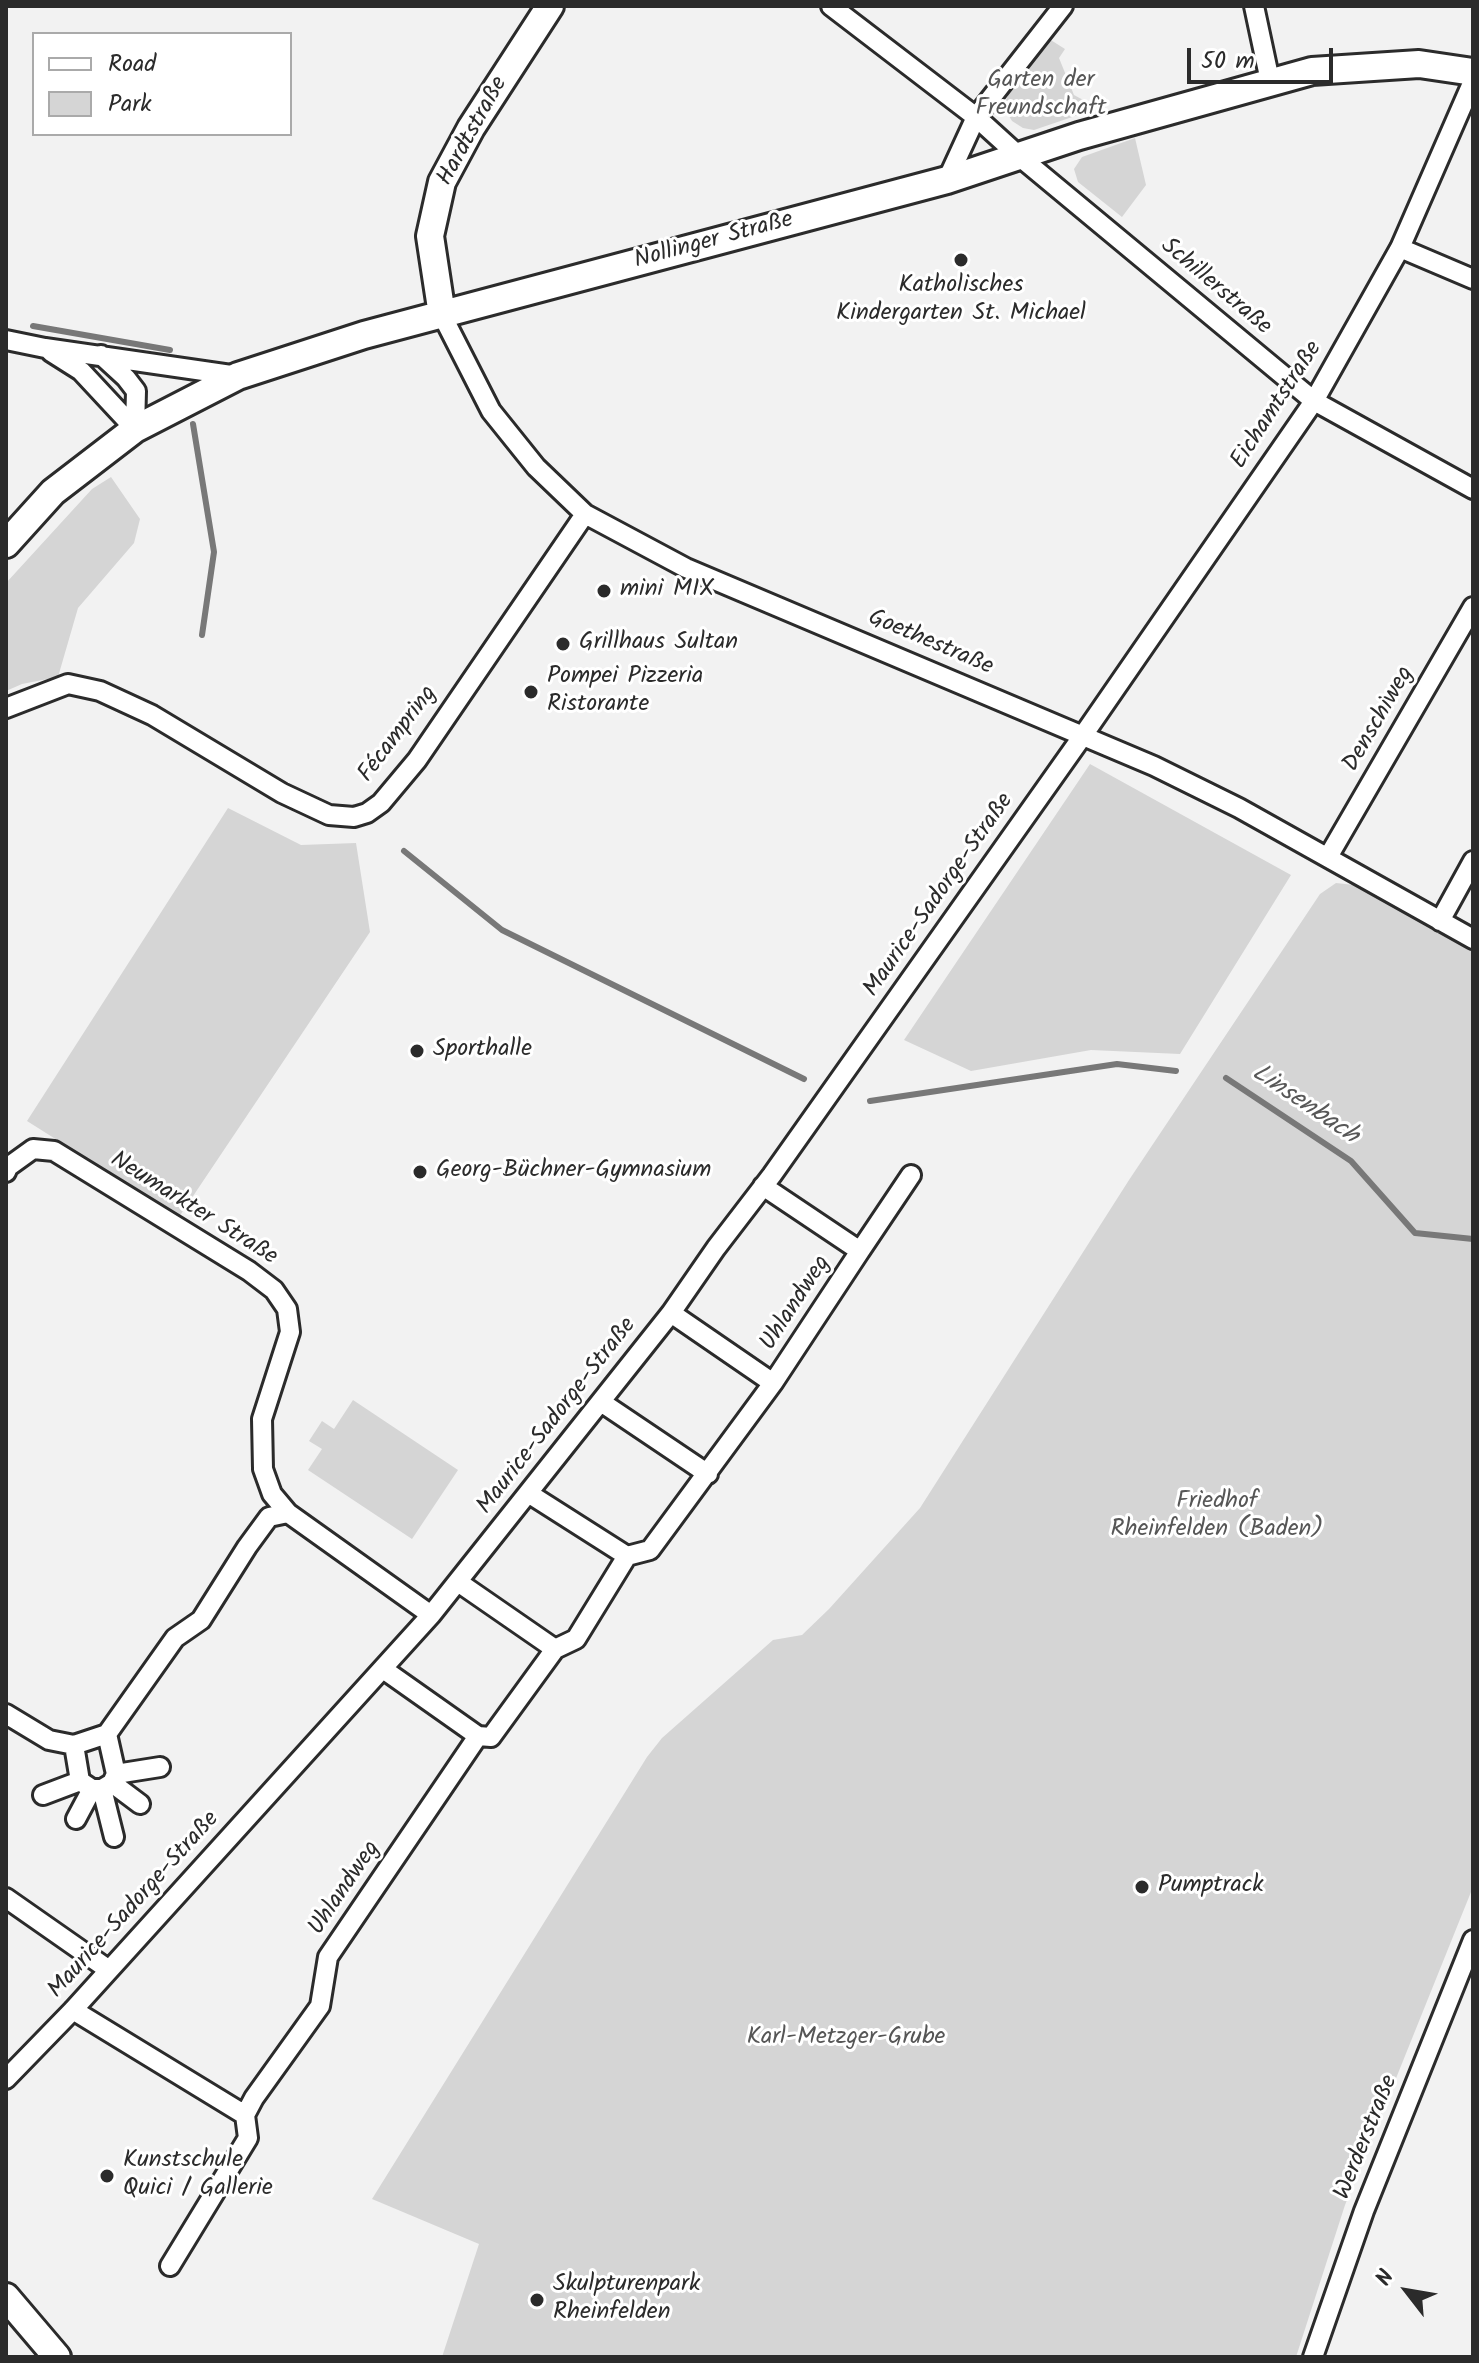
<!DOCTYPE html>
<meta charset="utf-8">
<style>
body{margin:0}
#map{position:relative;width:1479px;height:2363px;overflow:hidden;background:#f2f2f2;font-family:Kalam,sans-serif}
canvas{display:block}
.frame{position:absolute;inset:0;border:8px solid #2b2b2b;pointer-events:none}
.legend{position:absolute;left:32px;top:32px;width:260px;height:104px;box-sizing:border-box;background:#fff;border:2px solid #aaa;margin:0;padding:10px 14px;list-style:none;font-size:24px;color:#2b2b2b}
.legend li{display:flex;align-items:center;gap:16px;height:40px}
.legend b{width:40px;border:2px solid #aaa}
.north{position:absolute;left:1367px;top:2251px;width:80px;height:80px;-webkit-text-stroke:6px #fff;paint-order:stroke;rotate:301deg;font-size:22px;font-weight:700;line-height:32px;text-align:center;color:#2b2b2b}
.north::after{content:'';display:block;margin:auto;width:28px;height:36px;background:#2b2b2b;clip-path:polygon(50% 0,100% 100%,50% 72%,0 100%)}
.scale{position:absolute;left:1187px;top:48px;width:146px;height:36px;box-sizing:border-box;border:4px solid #2b2b2b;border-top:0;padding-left:10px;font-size:24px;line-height:28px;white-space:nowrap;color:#2b2b2b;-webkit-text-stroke:6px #fff;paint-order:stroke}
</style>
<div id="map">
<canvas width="1479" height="2363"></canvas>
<div class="frame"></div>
<ul class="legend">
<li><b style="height:10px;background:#fff"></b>Road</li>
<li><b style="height:22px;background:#d5d5d5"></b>Park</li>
</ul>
<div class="north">N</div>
<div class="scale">50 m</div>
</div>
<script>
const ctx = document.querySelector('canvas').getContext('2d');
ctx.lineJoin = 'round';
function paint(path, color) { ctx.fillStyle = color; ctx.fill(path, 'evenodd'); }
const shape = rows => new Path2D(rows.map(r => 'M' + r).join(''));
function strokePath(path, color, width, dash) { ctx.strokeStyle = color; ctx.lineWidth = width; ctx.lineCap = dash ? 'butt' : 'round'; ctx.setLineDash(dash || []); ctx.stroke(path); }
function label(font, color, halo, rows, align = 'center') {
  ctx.font = font + ' Kalam,sans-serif'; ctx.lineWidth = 6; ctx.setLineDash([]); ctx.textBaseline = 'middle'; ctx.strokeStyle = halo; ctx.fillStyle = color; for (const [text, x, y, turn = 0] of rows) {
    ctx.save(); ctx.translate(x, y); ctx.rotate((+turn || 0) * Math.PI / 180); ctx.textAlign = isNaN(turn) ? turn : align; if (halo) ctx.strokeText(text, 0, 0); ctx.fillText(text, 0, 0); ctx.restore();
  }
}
paint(shape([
 [1046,37,1065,49,1059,58,1074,95,1087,102,1090,111,1034,130,1023,128,1012,121,1006,111,1006,100,1011,88],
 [1135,138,1146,185,1122,217,1078,182,1074,169,1082,157],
 [111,477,140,519,134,543,78,608,58,677,22,684,6,691,6,583,92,489],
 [1090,764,1291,875,1180,1054,1091,1050,971,1071,904,1040],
 [228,808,301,845,356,843,370,932,179,1217,27,1121],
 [1336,883,1354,885,1473,951,1473,1887,1345,2205,1296,2357,442,2357,479,2244,372,2199,647,1757,662,1738,773,1640,802,1635,829,1609,920,1508,1129,1180,1320,894],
 [353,1400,458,1470,412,1539,308,1470,322,1449,309,1441,322,1421,334,1429]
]), '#d5d5d5');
strokePath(shape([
 [33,326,170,350],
 [193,424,214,552,202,635],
 [404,851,502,930,804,1079],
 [1226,1078,1351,1161,1415,1233,1473,1239],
 [870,1101,1117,1064,1176,1071]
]), '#787878', 6);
const street = shape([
 [831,6,976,117,1020,157,1314,401,1473,489],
 [1254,6,1270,81],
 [947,180,976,117,1063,6],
 [1400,248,1473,279],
 [442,315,491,411,536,467,585,514,686,568,1154,766,1239,808,1473,939],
 [6,340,45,348,238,376],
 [51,352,81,371,135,429],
 [101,355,126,378,136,391,135,429],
 [6,708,68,684,100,691,152,715,282,793,329,815,354,817,367,813,381,803,417,760,585,514],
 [1328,857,1473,607],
 [1440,921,1473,861],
 [6,1172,8,1167,33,1149,54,1151,249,1271,274,1290,287,1309,290,1332,262,1419,263,1469,272,1494,288,1513,431,1615],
 [860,1251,911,1175],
 [671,1313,773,1383],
 [601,1402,708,1474],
 [528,1493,627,1556],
 [458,1582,555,1649],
 [383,1669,478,1736],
 [6,1714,49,1740,74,1745,107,1734,175,1638,201,1620,247,1547,269,1517,288,1513],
 [74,1745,80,1781,92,1789,102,1789,112,1783,116,1774,107,1734],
 [116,1774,160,1767],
 [112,1783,140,1804],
 [102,1789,114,1837],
 [43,1795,80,1781],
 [76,1819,92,1789],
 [6,1898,109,1970],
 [73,2010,245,2115],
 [6,2079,73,2010,431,1615,671,1313,716,1248,772,1175,1084,734,1314,401,1400,248,1473,81],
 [170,2266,248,2138,245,2115,254,2098,320,2006,328,1957,478,1736,491,1737,555,1649,576,1639,627,1556,650,1550,773,1383,860,1251,763,1186],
 [1313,2357,1364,2211,1473,1940]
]);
const secondary = shape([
 [442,315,430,236,442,182,471,128,550,6],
 [6,544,53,492,135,429,238,376,364,335,947,180,1079,136,1312,71,1419,64,1473,72],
 [6,2297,57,2357]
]);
strokePath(street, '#2b2b2b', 24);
strokePath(secondary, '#2b2b2b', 32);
strokePath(street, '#fff', 18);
strokePath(secondary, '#fff', 26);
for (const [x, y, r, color] of [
 [961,260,8,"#2b2b2b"],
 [604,591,8,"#2b2b2b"],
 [563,644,8,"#2b2b2b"],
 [531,692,8,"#2b2b2b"],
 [417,1051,8,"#2b2b2b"],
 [420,1172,8,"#2b2b2b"],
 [1142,1887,8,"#2b2b2b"],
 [107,2176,8,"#2b2b2b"],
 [537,2300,8,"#2b2b2b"]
]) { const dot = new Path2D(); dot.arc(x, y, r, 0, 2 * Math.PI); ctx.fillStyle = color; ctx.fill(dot); strokePath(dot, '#fff', 3); }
label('24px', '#565656', '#fff', [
 ["Garten der",1041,82],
 ["Freundschaft",1041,110],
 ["Friedhof",1217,1503],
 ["Rheinfelden (Baden)",1217,1531],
 ["Karl-Metzger-Grube",846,2039]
]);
label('24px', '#2b2b2b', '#fff', [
 ["Hardtstraße",474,132,-61],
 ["Nollinger Straße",714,242,-15],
 ["Schillerstraße",1215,288,40],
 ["Eichamtstraße",1278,406,-57],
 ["Goethestraße",930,644,23],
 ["Denschiweg",1380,720,-60],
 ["Fécampring",399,735,-53],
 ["Maurice-Sadorge-Straße",940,896,-55],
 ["Neumarkter Straße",193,1210,32],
 ["Uhlandweg",797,1304,-57],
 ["Maurice-Sadorge-Straße",558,1417,-52],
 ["Uhlandweg",346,1889,-56],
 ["Maurice-Sadorge-Straße",135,1906,-48],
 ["Werderstraße",1368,2138,-68]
]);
label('24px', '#2b2b2b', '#fff', [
 ["Katholisches",961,287,"center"],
 ["Kindergarten St. Michael",961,315,"center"],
 ["mini MIX",620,591],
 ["Grillhaus Sultan",579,644],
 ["Pompei Pizzeria",547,678],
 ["Ristorante",547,706],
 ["Sporthalle",433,1051],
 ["Georg-Büchner-Gymnasium",436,1172],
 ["Pumptrack",1158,1887],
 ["Kunstschule",123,2162],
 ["Quici / Gallerie",123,2190],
 ["Skulpturenpark",553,2286],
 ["Rheinfelden",553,2314]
], 'left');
label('italic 26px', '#585858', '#fff', [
 ["Linsenbach",1304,1106,34]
]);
</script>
